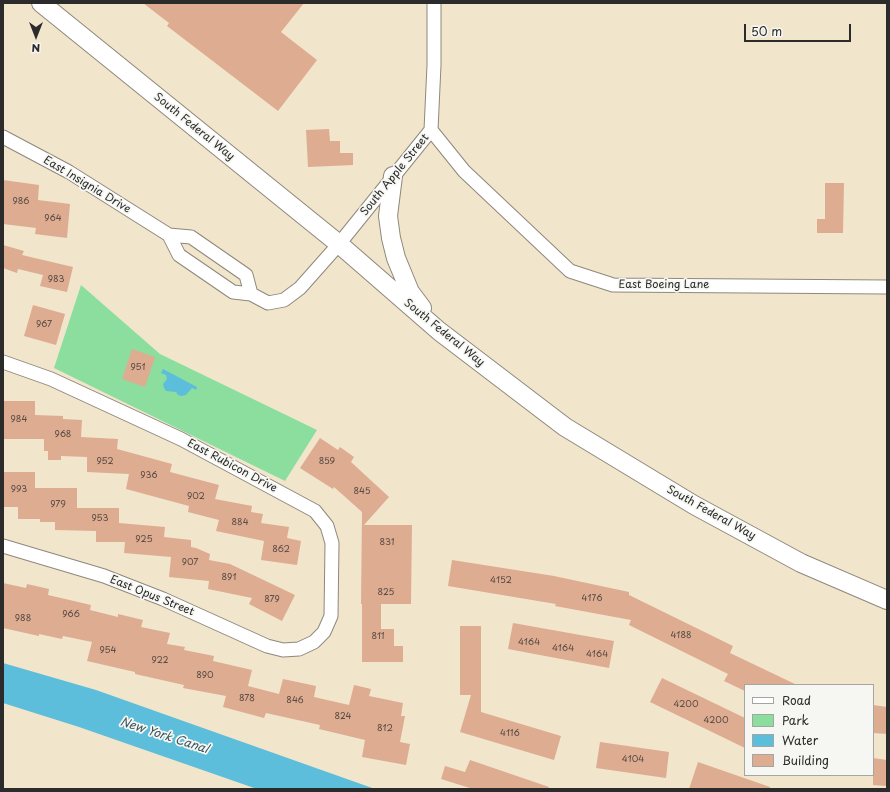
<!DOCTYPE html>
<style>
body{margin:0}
#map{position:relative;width:890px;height:792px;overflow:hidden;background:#f1e5cc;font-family:"Playpen Sans",sans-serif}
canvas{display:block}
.frame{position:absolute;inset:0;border:4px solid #2b2b2b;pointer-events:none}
.legend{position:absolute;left:744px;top:684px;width:130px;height:92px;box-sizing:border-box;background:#f6f6f2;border:1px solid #a5a5a2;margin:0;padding:5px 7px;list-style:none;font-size:12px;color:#2b2b2b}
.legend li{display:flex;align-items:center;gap:8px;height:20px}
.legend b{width:20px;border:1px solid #a5a5a2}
.north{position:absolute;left:16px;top:16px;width:40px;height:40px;-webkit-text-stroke:3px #f6f6f2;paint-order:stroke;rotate:180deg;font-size:11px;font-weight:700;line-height:16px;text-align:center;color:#2b2b2b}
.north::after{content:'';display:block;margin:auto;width:14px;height:18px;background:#2b2b2b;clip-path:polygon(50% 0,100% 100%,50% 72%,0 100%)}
.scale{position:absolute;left:744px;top:24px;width:107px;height:18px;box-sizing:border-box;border:2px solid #2b2b2b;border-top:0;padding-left:5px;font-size:12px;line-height:14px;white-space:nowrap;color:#2b2b2b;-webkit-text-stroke:3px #f6f6f2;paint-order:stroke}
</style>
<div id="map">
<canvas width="890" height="792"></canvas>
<div class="frame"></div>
<ul class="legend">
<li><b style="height:5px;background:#fff"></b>Road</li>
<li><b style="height:11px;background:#8cde9f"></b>Park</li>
<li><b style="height:11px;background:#5cbeda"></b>Water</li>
<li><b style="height:11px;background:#deac90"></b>Building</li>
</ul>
<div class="north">N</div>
<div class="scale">50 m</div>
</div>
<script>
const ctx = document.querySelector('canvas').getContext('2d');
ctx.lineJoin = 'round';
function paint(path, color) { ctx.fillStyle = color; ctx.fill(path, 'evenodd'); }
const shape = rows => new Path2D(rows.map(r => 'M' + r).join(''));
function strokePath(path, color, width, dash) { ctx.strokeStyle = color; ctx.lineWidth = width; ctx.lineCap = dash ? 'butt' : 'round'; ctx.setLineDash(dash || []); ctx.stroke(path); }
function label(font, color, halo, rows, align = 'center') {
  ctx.font = font + ' "Playpen Sans",sans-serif'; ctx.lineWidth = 3.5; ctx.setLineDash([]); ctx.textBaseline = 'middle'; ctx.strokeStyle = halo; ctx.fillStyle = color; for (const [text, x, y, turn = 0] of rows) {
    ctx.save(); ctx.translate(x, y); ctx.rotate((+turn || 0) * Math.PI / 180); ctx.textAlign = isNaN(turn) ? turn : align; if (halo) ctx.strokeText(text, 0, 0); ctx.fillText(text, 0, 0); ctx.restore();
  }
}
paint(shape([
 [81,285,160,354,317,430,285,481,54,368]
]), '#8cde9f');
paint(shape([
 [163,369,197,387,196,390,192,388,186,395,181,396,178,395,176,392,166,391,164,388,163,384,167,379,166,375,161,373],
 [3,663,96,690,375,789,257,789,79,727,3,703]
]), '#5cbeda');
paint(shape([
 [143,3,304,3,281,32,317,60,278,111,167,26,169,23],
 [329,129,330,141,340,141,340,153,353,153,353,165,308,167,306,130],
 [3,180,39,185,38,200,70,204,67,238,35,234,36,228,3,224],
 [825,183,844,183,843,233,817,233,817,219,825,219],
 [3,245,24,251,22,255,73,267,67,292,40,286,43,275,18,269,17,273,3,268],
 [33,305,65,314,56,345,24,336],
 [132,349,155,357,145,387,122,379],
 [3,401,35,401,35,415,63,416,63,419,82,420,81,437,118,439,117,449,172,464,170,472,219,485,215,499,252,506,251,512,263,514,261,523,289,527,287,538,301,541,297,565,261,560,264,541,216,531,219,520,188,512,189,506,126,489,129,474,87,472,87,457,61,456,61,460,48,460,48,451,44,451,44,439,3,439],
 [320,438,338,450,340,447,354,457,351,462,389,497,364,525,412,525,411,604,381,604,381,629,394,629,394,646,403,646,403,662,362,662,362,604,361,604,362,512,334,487,333,489,300,468],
 [3,472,35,472,35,488,77,488,77,508,119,508,119,523,165,527,164,537,191,540,191,547,196,548,210,554,209,560,230,564,295,595,282,621,249,604,252,598,208,589,209,581,169,577,171,557,124,553,125,542,96,542,96,531,55,530,55,522,40,522,40,519,18,519,18,507,3,507],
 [452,560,554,576,629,592,629,595,733,646,730,653,797,685,745,685,745,691,724,681,728,674,629,625,631,620,555,606,556,604,448,586],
 [3,583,26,588,27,584,49,589,48,595,91,605,90,610,118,617,118,614,143,620,141,627,170,633,167,644,185,647,184,650,214,656,213,661,252,670,248,686,279,694,283,679,316,686,314,697,349,705,354,685,371,689,369,696,403,703,401,716,405,716,400,742,410,744,406,765,362,757,365,740,319,729,320,725,266,713,264,718,223,707,226,696,183,688,184,685,135,674,135,672,87,661,92,642,63,636,62,639,39,634,39,636,3,628],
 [513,623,614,641,609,668,508,649],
 [460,626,481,626,481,712,561,736,554,760,460,732,471,695,460,695],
 [662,678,745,718,745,748,650,702],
 [873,705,887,707,887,734,873,733],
 [600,742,669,752,666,778,596,768],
 [873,758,887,760,887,786,873,785],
 [470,760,549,787,548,789,473,789,441,779,445,766,465,772],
 [698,762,770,787,770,789,689,789]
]), '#deac90');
const street = shape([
 [431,130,464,171,570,271,613,285,887,287],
 [3,137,69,172,169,235],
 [251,294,246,275,191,237,169,235,179,255,233,292,251,294,268,303,284,300,300,288,339,244,431,130,434,65,434,3],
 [3,362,51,379,181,439,315,511,327,526,332,543,331,616,324,632,314,642,299,649,283,650,267,646,163,599,104,576,3,546]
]);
const secondary = shape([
 [41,3,339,244,439,331,565,427,694,505,801,563,887,600],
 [393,176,388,216,391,238,396,258,410,292,422,308]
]);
strokePath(street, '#8e887c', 15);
strokePath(secondary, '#8e887c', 20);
strokePath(street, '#fff', 13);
strokePath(secondary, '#fff', 18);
label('9px', '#584b44', null, [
 ["986",21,202],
 ["964",53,219],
 ["983",56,280],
 ["967",44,325],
 ["951",138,368],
 ["984",19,420],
 ["968",63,435],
 ["952",105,462],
 ["859",327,462],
 ["936",149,476],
 ["993",19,490],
 ["845",362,492],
 ["902",196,497],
 ["979",58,505],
 ["953",100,519],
 ["884",240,523],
 ["925",144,540],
 ["831",387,543],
 ["862",281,550],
 ["907",190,563],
 ["891",229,578],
 ["4152",501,581],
 ["825",386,593],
 ["4176",592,599],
 ["879",272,600],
 ["966",71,615],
 ["988",23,619],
 ["4188",681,636],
 ["811",378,637],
 ["4164",529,643],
 ["4164",563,649],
 ["954",108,651],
 ["4164",597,655],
 ["922",160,661],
 ["890",205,676],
 ["878",247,699],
 ["846",295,701],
 ["4200",686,705],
 ["824",343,717],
 ["4200",716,721],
 ["812",385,729],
 ["4116",510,734],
 ["4104",633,760]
]);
label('11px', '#2b2b2b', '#f6f6f2', [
 ["South Federal Way",194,127,39],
 ["South Apple Street",395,175,-51],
 ["East Insignia Drive",87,185,31],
 ["East Boeing Lane",664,285],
 ["South Federal Way",444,333,39],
 ["East Rubicon Drive",232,466,28],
 ["South Federal Way",711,513,29],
 ["East Opus Street",152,596,22]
]);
label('italic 12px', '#3a5760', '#f6f6f2', [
 ["New York Canal",164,736,18]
]);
</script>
